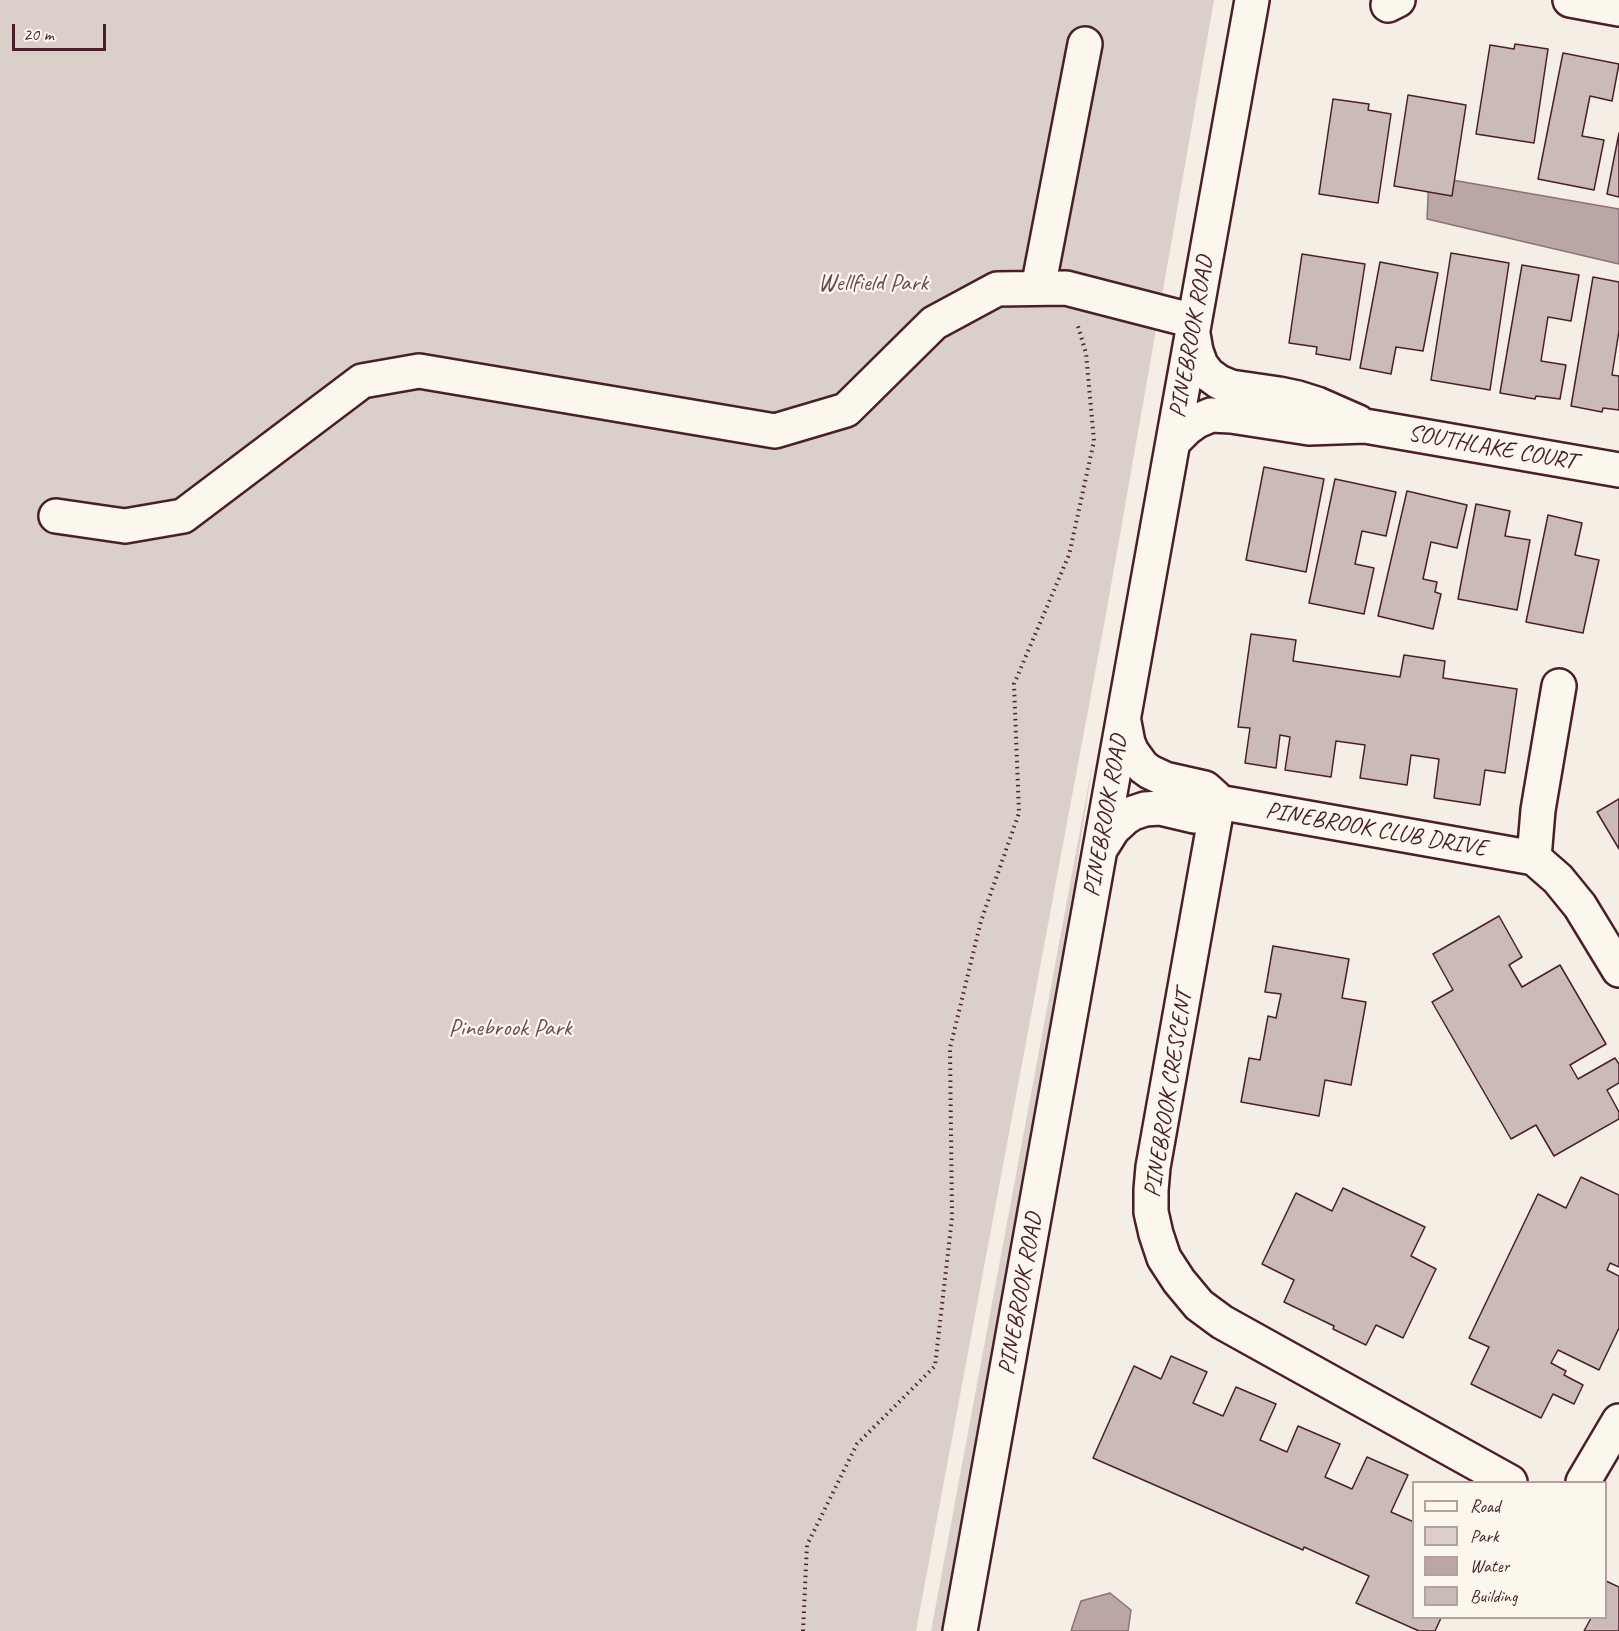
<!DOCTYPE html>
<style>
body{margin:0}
#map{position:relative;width:1619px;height:1631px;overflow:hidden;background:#f4eee4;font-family:Caveat,sans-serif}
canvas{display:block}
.legend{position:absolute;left:1412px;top:1481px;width:195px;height:138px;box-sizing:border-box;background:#fbf7ec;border:2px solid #b4a19f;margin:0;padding:8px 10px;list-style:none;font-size:18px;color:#4a1f2b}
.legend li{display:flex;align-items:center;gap:12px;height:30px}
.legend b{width:30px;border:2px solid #b4a19f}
.scale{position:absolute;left:12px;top:24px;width:94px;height:27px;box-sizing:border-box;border:3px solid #4a1f2b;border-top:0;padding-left:8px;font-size:18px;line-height:21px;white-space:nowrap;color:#4a1f2b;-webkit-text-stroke:4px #fbf7ec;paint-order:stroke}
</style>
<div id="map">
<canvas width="1619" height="1631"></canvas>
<ul class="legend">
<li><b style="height:8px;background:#fbf7ec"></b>Road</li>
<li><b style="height:16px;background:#dbd0c9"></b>Park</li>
<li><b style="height:16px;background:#baa7a5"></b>Water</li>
<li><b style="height:16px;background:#cabbb6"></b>Building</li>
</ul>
<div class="scale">20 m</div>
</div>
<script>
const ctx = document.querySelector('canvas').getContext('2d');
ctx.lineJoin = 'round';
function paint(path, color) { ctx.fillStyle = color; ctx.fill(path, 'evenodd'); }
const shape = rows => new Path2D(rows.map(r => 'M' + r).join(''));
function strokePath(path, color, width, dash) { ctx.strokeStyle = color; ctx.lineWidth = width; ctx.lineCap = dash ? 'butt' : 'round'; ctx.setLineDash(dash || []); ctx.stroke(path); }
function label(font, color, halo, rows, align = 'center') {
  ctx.font = font + ' Caveat,sans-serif'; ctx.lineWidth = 4.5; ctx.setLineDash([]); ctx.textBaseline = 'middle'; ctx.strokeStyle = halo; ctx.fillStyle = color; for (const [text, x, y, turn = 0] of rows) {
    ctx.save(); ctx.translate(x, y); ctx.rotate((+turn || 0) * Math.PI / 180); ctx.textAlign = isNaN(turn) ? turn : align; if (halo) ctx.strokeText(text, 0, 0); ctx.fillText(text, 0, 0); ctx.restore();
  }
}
paint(shape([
 [0,0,1214,0,1106,614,916,1631,0,1631],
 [1093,761,1053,1020,944,1631,931,1631]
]), '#dbd0c9');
const water = shape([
 [1429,176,1619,209,1619,264,1427,219,1429,176],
 [1110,1593,1131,1610,1128,1631,1071,1631,1081,1601,1110,1593]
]);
paint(water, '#baa7a5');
strokePath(water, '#8d7174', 1.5);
const building = shape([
 [1515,44,1548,49,1534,143,1476,134,1490,45,1514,49,1515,44],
 [1563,53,1619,64,1612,101,1590,96,1582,136,1604,140,1594,190,1538,179,1563,53],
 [1408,95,1466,105,1452,196,1394,186,1408,95],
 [1333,99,1369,104,1368,110,1391,114,1378,203,1319,194,1333,99],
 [1619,133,1619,197,1607,194,1619,133],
 [1451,253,1509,263,1490,390,1431,380,1451,253],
 [1302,254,1365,264,1350,360,1316,354,1317,347,1289,343,1302,254],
 [1380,262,1438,273,1423,351,1396,347,1391,374,1360,368,1380,262],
 [1522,265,1579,275,1571,321,1548,317,1541,361,1566,365,1560,399,1536,396,1535,399,1500,393,1522,265],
 [1593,277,1619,282,1619,331,1612,375,1619,376,1619,410,1603,408,1602,412,1571,406,1593,277],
 [1264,467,1324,479,1306,572,1246,560,1264,467],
 [1335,479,1396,492,1386,536,1362,531,1355,564,1374,568,1364,614,1309,603,1335,479],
 [1407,491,1467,505,1457,548,1431,542,1423,579,1437,582,1435,592,1441,594,1433,629,1378,616,1407,491],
 [1476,504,1510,511,1505,536,1530,540,1517,610,1458,599,1476,504],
 [1548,515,1582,523,1575,555,1599,560,1583,633,1526,622,1548,515],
 [1251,634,1296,640,1293,661,1400,677,1404,655,1445,661,1443,678,1517,689,1505,773,1485,770,1480,805,1434,798,1439,759,1411,755,1407,785,1360,778,1365,745,1336,741,1331,777,1285,770,1290,737,1280,735,1276,768,1245,763,1250,728,1238,727,1251,634],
 [1619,799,1619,849,1597,812,1619,799],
 [1499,916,1522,957,1509,965,1522,987,1560,965,1606,1044,1570,1065,1578,1079,1615,1058,1619,1064,1619,1083,1607,1090,1619,1112,1619,1119,1554,1156,1536,1125,1511,1139,1432,1002,1453,990,1433,954,1499,916],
 [1273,946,1349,959,1342,998,1366,1002,1351,1085,1325,1080,1319,1116,1241,1102,1249,1058,1260,1060,1268,1016,1276,1018,1281,994,1265,992,1273,946],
 [1581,1177,1619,1195,1619,1267,1610,1263,1607,1270,1619,1276,1619,1328,1599,1370,1558,1350,1551,1363,1566,1371,1564,1375,1583,1385,1574,1404,1553,1394,1541,1418,1471,1384,1489,1347,1469,1338,1538,1194,1566,1208,1581,1177],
 [1343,1188,1425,1227,1411,1256,1436,1269,1403,1338,1376,1325,1366,1345,1333,1329,1334,1326,1284,1302,1294,1280,1262,1264,1296,1193,1332,1211,1343,1188],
 [1171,1356,1207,1372,1193,1403,1223,1416,1236,1387,1276,1404,1260,1440,1287,1452,1298,1426,1340,1444,1325,1477,1352,1489,1367,1457,1408,1475,1391,1512,1414,1522,1414,1618,1441,1618,1435,1631,1419,1631,1356,1603,1369,1576,1304,1547,1303,1550,1093,1458,1134,1366,1161,1379,1171,1356],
 [1606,1581,1619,1587,1619,1631,1584,1631,1591,1618,1606,1618,1606,1581]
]);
paint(building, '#cabbb6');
strokePath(building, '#4a1f2b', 1.5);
const minor = shape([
 [1570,0,1619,9],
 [1388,5,1398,0],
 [1038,288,1085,44],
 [1193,334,1196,351,1201,365,1208,374,1219,382,1231,387,1279,394,1298,398,1317,404,1358,422],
 [1173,442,1186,429,1197,421,1211,415,1231,416,1309,428,1365,426,1619,470],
 [56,516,125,526,183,516,362,381,419,371,775,431,846,410,934,323,997,289,1066,288,1194,321],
 [1559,686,1538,810,1534,858,1558,879,1580,906,1619,970],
 [1124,722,1128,743,1132,752,1143,767,1150,772,1165,779,1205,788,1215,797,1218,802,1534,858],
 [1218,802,1153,1167,1151,1190,1151,1212,1156,1234,1164,1258,1179,1281,1199,1305,1222,1322,1510,1482],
 [1101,848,1113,829,1125,818,1133,813,1145,809,1160,808,1194,816,1207,813,1213,809,1218,802],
 [1583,1482,1619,1421],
 [960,1631,1252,0]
]);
strokePath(minor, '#4a1f2b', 38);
strokePath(shape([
 [803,1631,807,1545,857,1444,935,1366,952,1218,950,1048,981,921,1019,813,1014,684,1069,555,1094,441,1086,353,1077,323]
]), '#4a1f2b', 4, [1.5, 4.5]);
strokePath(minor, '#fbf7ec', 33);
label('24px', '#6e4b52', '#fbf7ec', [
 ["Wellfield Park",873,284],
 ["Pinebrook Park",510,1029]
]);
label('24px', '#4a1f2b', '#fbf7ec', [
 ["PINEBROOK ROAD",1192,337,-80],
 ["SOUTHLAKE COURT",1492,448,10],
 ["PINEBROOK ROAD",1106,816,-80],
 ["PINEBROOK CLUB DRIVE",1376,830,10],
 ["PINEBROOK CRESCENT",1169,1094,-81],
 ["PINEBROOK ROAD",1021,1294,-80]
]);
</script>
